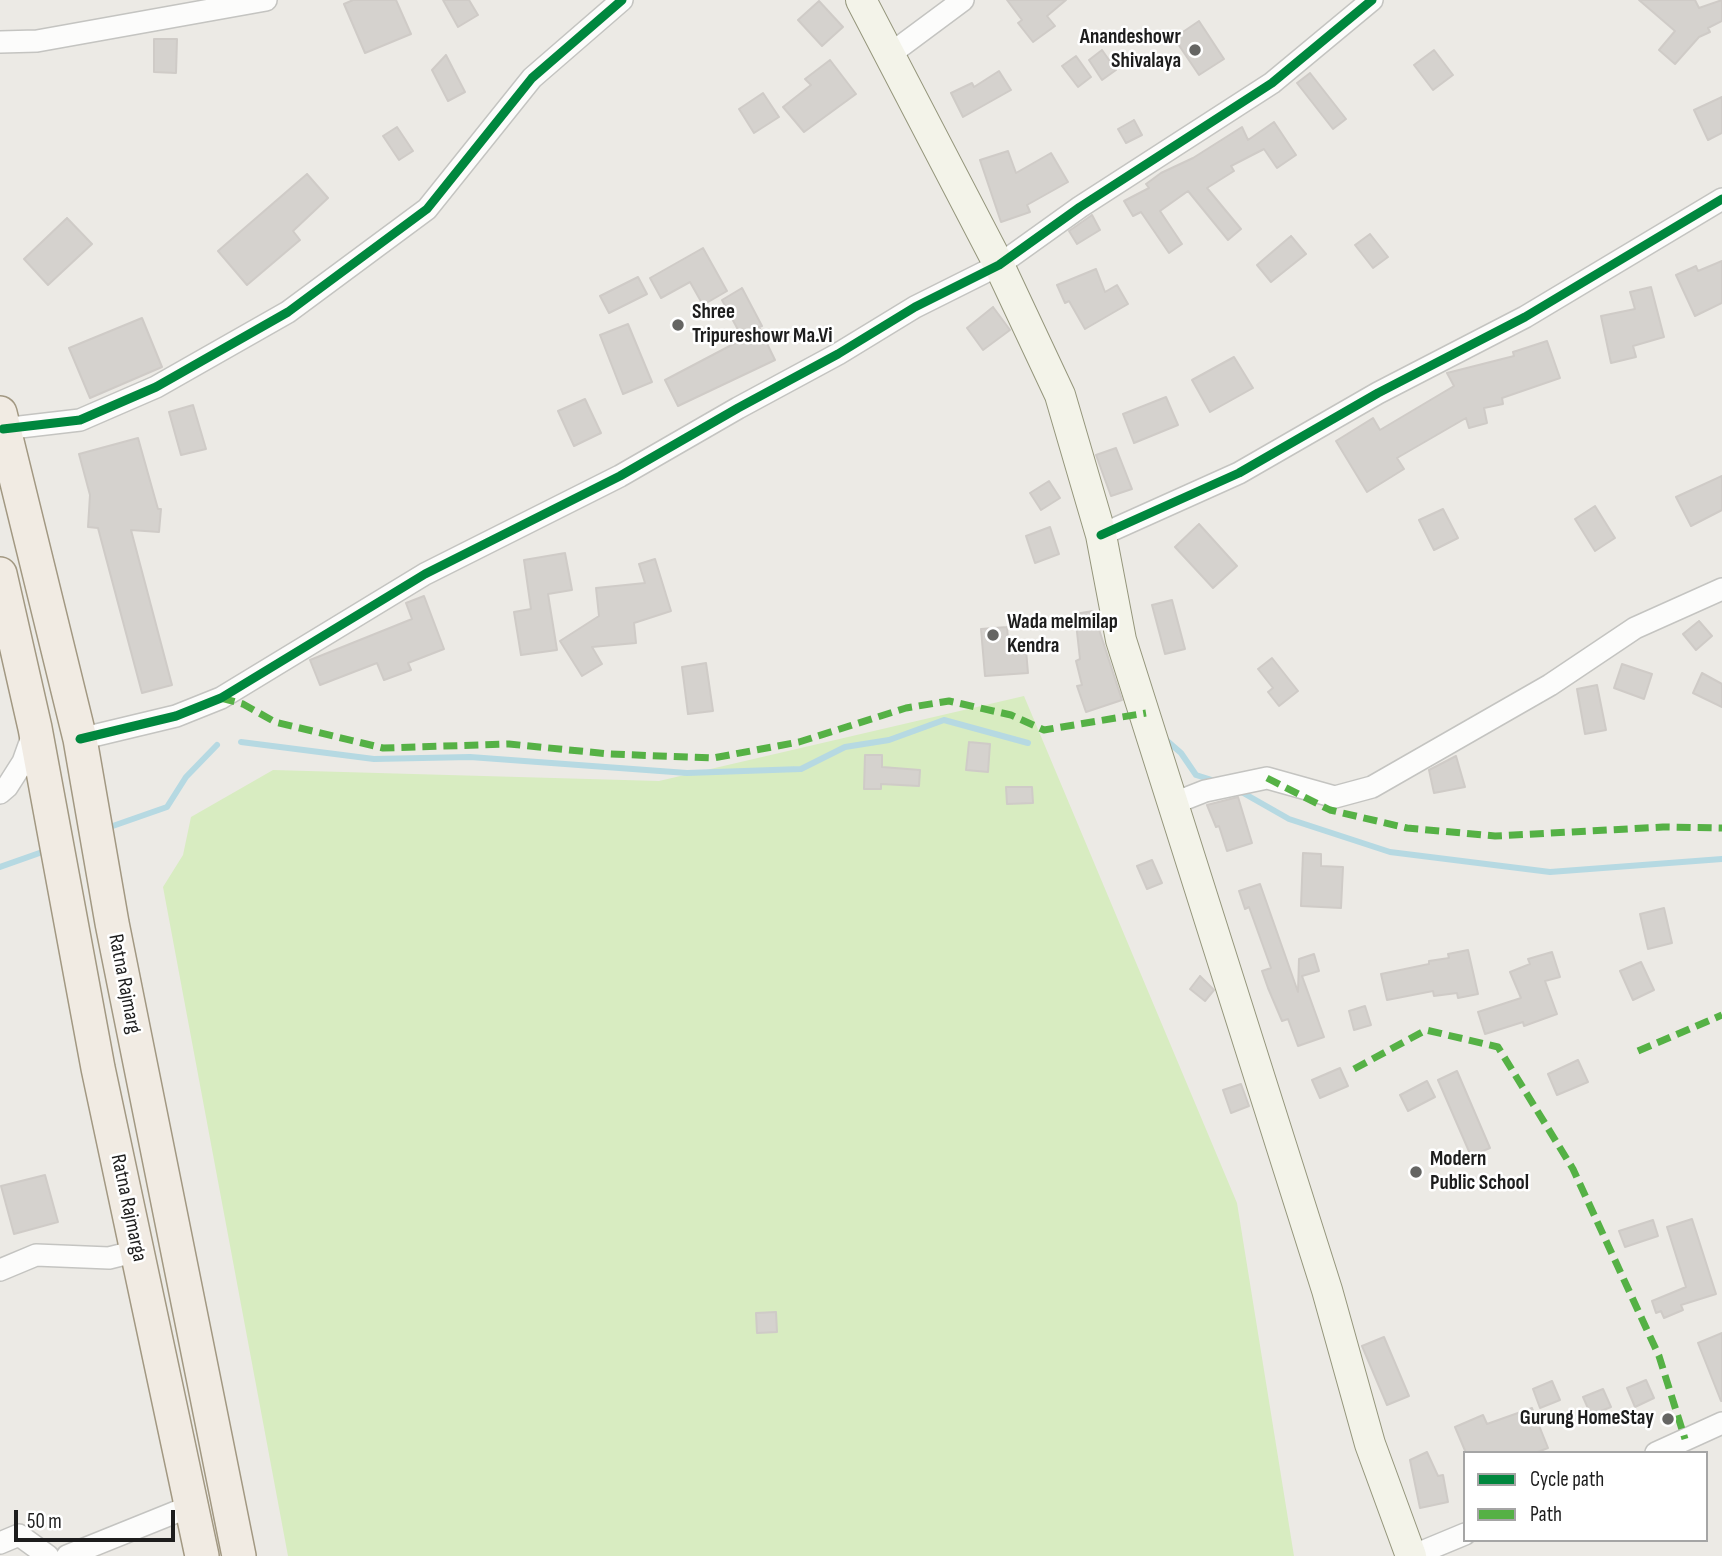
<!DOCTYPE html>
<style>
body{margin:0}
#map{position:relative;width:1722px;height:1556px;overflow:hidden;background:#eceae5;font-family:"Sofia Sans Condensed",sans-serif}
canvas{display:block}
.legend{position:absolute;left:1463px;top:1451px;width:245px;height:91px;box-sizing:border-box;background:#fff;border:2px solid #a5a5a5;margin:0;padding:9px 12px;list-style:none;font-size:21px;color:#1d1d1d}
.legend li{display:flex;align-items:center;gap:14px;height:35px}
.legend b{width:35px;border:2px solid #a5a5a5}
.scale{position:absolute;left:14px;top:1510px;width:161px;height:32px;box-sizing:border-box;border:4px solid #1d1d1d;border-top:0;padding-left:9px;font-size:21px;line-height:24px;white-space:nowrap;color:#1d1d1d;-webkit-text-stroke:5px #fff;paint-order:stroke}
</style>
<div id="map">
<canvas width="1722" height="1556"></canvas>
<ul class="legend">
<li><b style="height:9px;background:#00873e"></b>Cycle path</li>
<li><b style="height:9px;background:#55b145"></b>Path</li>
</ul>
<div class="scale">50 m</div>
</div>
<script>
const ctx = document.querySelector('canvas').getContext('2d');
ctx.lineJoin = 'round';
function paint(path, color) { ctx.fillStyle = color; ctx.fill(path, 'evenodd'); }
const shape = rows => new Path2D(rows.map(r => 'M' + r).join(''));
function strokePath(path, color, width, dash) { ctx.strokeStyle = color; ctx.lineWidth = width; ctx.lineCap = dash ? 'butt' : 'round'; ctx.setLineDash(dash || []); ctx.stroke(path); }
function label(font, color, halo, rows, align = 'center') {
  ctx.font = font + ' "Sofia Sans Condensed",sans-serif'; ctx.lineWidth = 5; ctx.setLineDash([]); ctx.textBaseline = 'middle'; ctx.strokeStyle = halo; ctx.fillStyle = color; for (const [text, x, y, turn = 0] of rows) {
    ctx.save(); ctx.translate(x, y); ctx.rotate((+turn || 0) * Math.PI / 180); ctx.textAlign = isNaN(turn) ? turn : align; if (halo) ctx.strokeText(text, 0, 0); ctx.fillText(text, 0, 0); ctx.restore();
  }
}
paint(shape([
 [1024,696,1237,1203,1294,1556,288,1556,163,887,183,855,191,817,273,770,659,781]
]), '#d8ecc1');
strokePath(shape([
 [1165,739,1181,753,1196,775,1215,781],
 [241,742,374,759,470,757,687,773,801,769,845,747,889,740,944,720,1028,743],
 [1238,790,1289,819,1390,852,1550,872,1722,859],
 [107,828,167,807,186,777,217,745],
 [0,867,48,850]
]), '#b6d9e2', 6);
const building = shape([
 [353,0,396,0,411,34,365,53,344,4,353,0],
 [443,0,469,0,478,15,458,27,443,0],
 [1007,0,1066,0,1047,16,1055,26,1033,42,1018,23,1022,20,1007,0],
 [1639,0,1695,0,1699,8,1722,0,1722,21,1708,28,1710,32,1699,37,1675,64,1659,50,1675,31,1639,0],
 [819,1,843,27,822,46,798,20,819,1],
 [1199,21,1224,59,1199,75,1174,38,1199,21],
 [154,39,177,39,176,73,154,72,154,39],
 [1102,50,1116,70,1102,80,1089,60,1102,50],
 [1434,50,1453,75,1433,90,1414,65,1434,50],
 [446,55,465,92,448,101,432,70,446,55],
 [1076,56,1091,77,1078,87,1062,66,1076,56],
 [830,60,856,94,804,132,783,107,811,85,805,79,830,60],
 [999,71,1011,90,963,117,951,93,972,83,974,87,999,71],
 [1310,73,1346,119,1333,129,1297,83,1310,73],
 [763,93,779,117,754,133,739,109,763,93],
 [1722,97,1722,133,1708,140,1694,110,1722,97],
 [1134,120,1142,135,1126,143,1118,129,1134,120],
 [1274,122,1296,155,1277,168,1264,149,1231,166,1234,171,1207,188,1241,229,1228,240,1188,191,1160,211,1182,244,1169,253,1141,212,1133,216,1124,201,1149,188,1146,184,1161,173,1193,158,1242,127,1248,140,1274,122],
 [397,127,413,151,399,160,383,136,397,127],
 [1008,151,1016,173,1051,153,1068,182,1027,205,1030,212,1001,222,980,160,1008,151],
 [307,174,328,198,293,231,300,240,247,285,218,251,307,174],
 [1092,215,1100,230,1077,244,1069,231,1092,215],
 [67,218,92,244,48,285,24,259,67,218],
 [1370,234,1388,257,1373,268,1355,245,1370,234],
 [1291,236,1306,254,1271,282,1257,265,1291,236],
 [703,248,727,291,703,305,690,282,661,298,650,278,703,248],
 [1722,261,1722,303,1695,316,1676,275,1696,266,1698,271,1722,261],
 [1096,269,1105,292,1117,285,1128,304,1085,329,1069,301,1065,303,1057,285,1096,269],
 [638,277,647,294,609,313,600,296,638,277],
 [1651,287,1664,337,1633,346,1636,357,1611,363,1601,316,1635,309,1630,292,1651,287],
 [742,288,762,326,759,327,775,360,678,406,665,380,743,339,722,300,742,288],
 [993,307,1010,330,983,350,967,328,993,307],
 [142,318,162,367,90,398,69,348,142,318],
 [628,324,652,382,623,394,600,335,628,324],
 [1547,341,1560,378,1502,398,1503,404,1484,408,1487,423,1469,428,1466,418,1397,458,1404,469,1367,492,1336,441,1373,418,1380,430,1454,386,1447,373,1514,356,1513,352,1547,341],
 [1234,357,1253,388,1210,412,1192,380,1234,357],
 [1166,397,1178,425,1134,443,1123,414,1166,397],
 [585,399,601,433,574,446,558,411,585,399],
 [193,405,206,449,181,455,169,412,193,405],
 [138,438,158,509,161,509,159,532,131,530,172,685,142,693,98,528,88,527,90,495,79,454,138,438],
 [1116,448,1132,489,1111,496,1096,455,1116,448],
 [1722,476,1722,510,1691,526,1676,497,1722,476],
 [1049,481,1060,498,1041,510,1030,493,1049,481],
 [1595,506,1615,538,1595,551,1575,519,1595,506],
 [1443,509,1458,538,1434,550,1419,520,1443,509],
 [1199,524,1237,566,1213,588,1175,547,1199,524],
 [1050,527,1059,554,1035,563,1026,536,1050,527],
 [565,553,572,590,548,594,557,650,521,655,514,612,531,609,524,560,565,553],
 [655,559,671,611,634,623,636,643,592,647,602,664,582,676,560,641,599,616,596,588,645,583,639,564,655,559],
 [424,596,444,649,408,663,411,670,384,680,377,663,320,685,310,660,412,619,406,603,424,596],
 [1172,600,1185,649,1165,654,1152,605,1172,600],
 [1093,611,1122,700,1086,712,1077,686,1082,685,1076,661,1080,659,1075,614,1093,611],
 [1699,621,1712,636,1696,650,1683,634,1699,621],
 [1007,627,1009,651,1026,650,1028,673,985,676,981,629,1007,627],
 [1272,658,1298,691,1279,706,1268,692,1273,688,1258,669,1272,658],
 [706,663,713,711,688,714,682,667,706,663],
 [1622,664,1652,674,1644,699,1614,688,1622,664],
 [1702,673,1722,684,1722,707,1693,693,1702,673],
 [1597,685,1606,730,1585,734,1577,689,1597,685],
 [969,742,990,744,988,772,966,770,969,742],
 [865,755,882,755,882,767,920,770,919,786,881,784,881,789,864,789,865,755],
 [1456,756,1465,787,1434,793,1429,770,1456,756],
 [1006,787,1032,787,1033,803,1007,804,1006,787],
 [1238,797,1252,843,1227,851,1219,826,1216,827,1207,805,1238,797],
 [1303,853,1321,854,1321,866,1343,867,1341,908,1301,906,1303,853],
 [1152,860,1162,883,1147,889,1137,866,1152,860],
 [1260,884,1298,992,1299,959,1314,954,1319,971,1302,976,1324,1037,1298,1046,1288,1019,1282,1021,1268,988,1262,971,1271,968,1249,907,1245,909,1239,891,1260,884],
 [1664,908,1672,943,1648,949,1640,914,1664,908],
 [1468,950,1478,994,1458,998,1457,993,1434,996,1433,991,1387,1000,1381,974,1429,964,1429,961,1449,958,1448,954,1468,950],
 [1552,952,1560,977,1545,981,1557,1014,1524,1026,1523,1022,1485,1034,1478,1012,1521,998,1510,972,1530,964,1528,959,1552,952],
 [1641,962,1654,990,1633,1000,1620,971,1641,962],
 [1200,976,1214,990,1205,1001,1190,989,1200,976],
 [1365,1006,1371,1025,1354,1030,1349,1011,1365,1006],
 [1578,1060,1588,1082,1557,1095,1548,1074,1578,1060],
 [1340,1068,1348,1086,1320,1098,1312,1080,1340,1068],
 [1457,1071,1490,1148,1471,1156,1438,1080,1457,1071],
 [1427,1081,1435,1097,1408,1111,1400,1095,1427,1081],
 [1241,1084,1249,1106,1231,1113,1223,1090,1241,1084],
 [45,1175,58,1222,14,1234,1,1186,45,1175],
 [1692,1219,1716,1294,1681,1305,1683,1310,1664,1318,1661,1311,1656,1313,1652,1301,1686,1287,1667,1227,1692,1219],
 [1653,1220,1658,1236,1625,1247,1619,1231,1653,1220],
 [776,1312,777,1332,757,1333,756,1313,776,1312],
 [1722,1333,1722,1401,1721,1401,1698,1343,1722,1333],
 [1384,1337,1409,1396,1387,1405,1362,1346,1384,1337],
 [1646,1380,1654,1398,1635,1407,1627,1388,1646,1380],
 [1552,1381,1560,1400,1540,1408,1533,1389,1552,1381],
 [1603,1389,1611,1407,1591,1415,1583,1397,1603,1389],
 [1532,1408,1548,1448,1535,1453,1466,1453,1455,1427,1483,1415,1487,1424,1532,1408],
 [1427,1452,1438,1476,1443,1475,1448,1502,1420,1508,1410,1460,1427,1452]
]);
paint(building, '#d5d2ce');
strokePath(building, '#cfcbc7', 2);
const minor = shape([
 [0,42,37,41,266,0],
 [889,55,963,0],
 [3,429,80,420,156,387,288,312,427,209,532,78,622,0],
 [1101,535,1239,473,1378,393,1525,317,1722,199],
 [80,739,176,716,221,698,425,574,620,476,738,408,838,354,915,307,999,265,1080,207,1272,83,1372,0],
 [0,793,7,787,23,762,33,734],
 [1172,804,1205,791,1267,778,1335,797,1372,787,1550,685,1635,628,1722,589],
 [0,1270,36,1255,109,1258,137,1251],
 [1656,1453,1722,1423],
 [0,1543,19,1535,48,1556],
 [67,1556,191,1506],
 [1412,1556,1465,1534]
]);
const secondary = shape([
 [861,0,999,265,1060,395,1101,535,1121,640,1327,1290,1370,1444,1411,1556]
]);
const primary = shape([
 [0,413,80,739,112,923,239,1556],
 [0,574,35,728,98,1068,202,1556]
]);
strokePath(minor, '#c4c4c1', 24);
strokePath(secondary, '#95967c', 32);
strokePath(primary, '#a29882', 36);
strokePath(minor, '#fcfcfb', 21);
strokePath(secondary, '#f3f3e9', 30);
strokePath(primary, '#f1ebe3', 33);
strokePath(shape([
 [221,698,243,704,275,722,383,748,509,744,610,754,713,758,799,742,906,708,949,701,1011,715,1044,730,1146,713],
 [1267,778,1330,810,1407,828,1495,836,1663,827,1722,828],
 [1638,1051,1722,1015],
 [1354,1069,1426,1030,1498,1047,1573,1169,1659,1356,1685,1439]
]), '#55b145', 7, [14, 7]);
strokePath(shape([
 [3,429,80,420,156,387,288,312,427,209,532,78,622,0],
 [1101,535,1239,473,1378,393,1525,317,1722,199],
 [80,739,176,716,221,698,425,574,620,476,738,408,838,354,915,307,999,265,1080,207,1272,83,1372,0]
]), '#00873e', 9);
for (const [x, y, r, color] of [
 [1195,50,7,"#656563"],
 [678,325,7,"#656563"],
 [993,635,7,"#656563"],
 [1416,1172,7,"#656563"],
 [1668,1419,7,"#656563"]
]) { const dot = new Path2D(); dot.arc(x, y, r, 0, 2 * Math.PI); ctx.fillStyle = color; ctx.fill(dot); strokePath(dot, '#fff', 2.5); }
label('bold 21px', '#1d1d1d', '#fff', [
 ["Anandeshowr",1181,38,"right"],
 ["Shivalaya",1181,62,"right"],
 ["Shree",692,313],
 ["Tripureshowr Ma.Vi",692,337],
 ["Wada melmilap",1007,623],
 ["Kendra",1007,647],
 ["Modern",1430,1160],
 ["Public School",1430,1184],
 ["Gurung HomeStay",1654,1419,"right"]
], 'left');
label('21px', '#1d1d1d', '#fff', [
 ["Ratna Rajmarg",124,984,79],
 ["Ratna Rajmarga",128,1208,78]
]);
</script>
